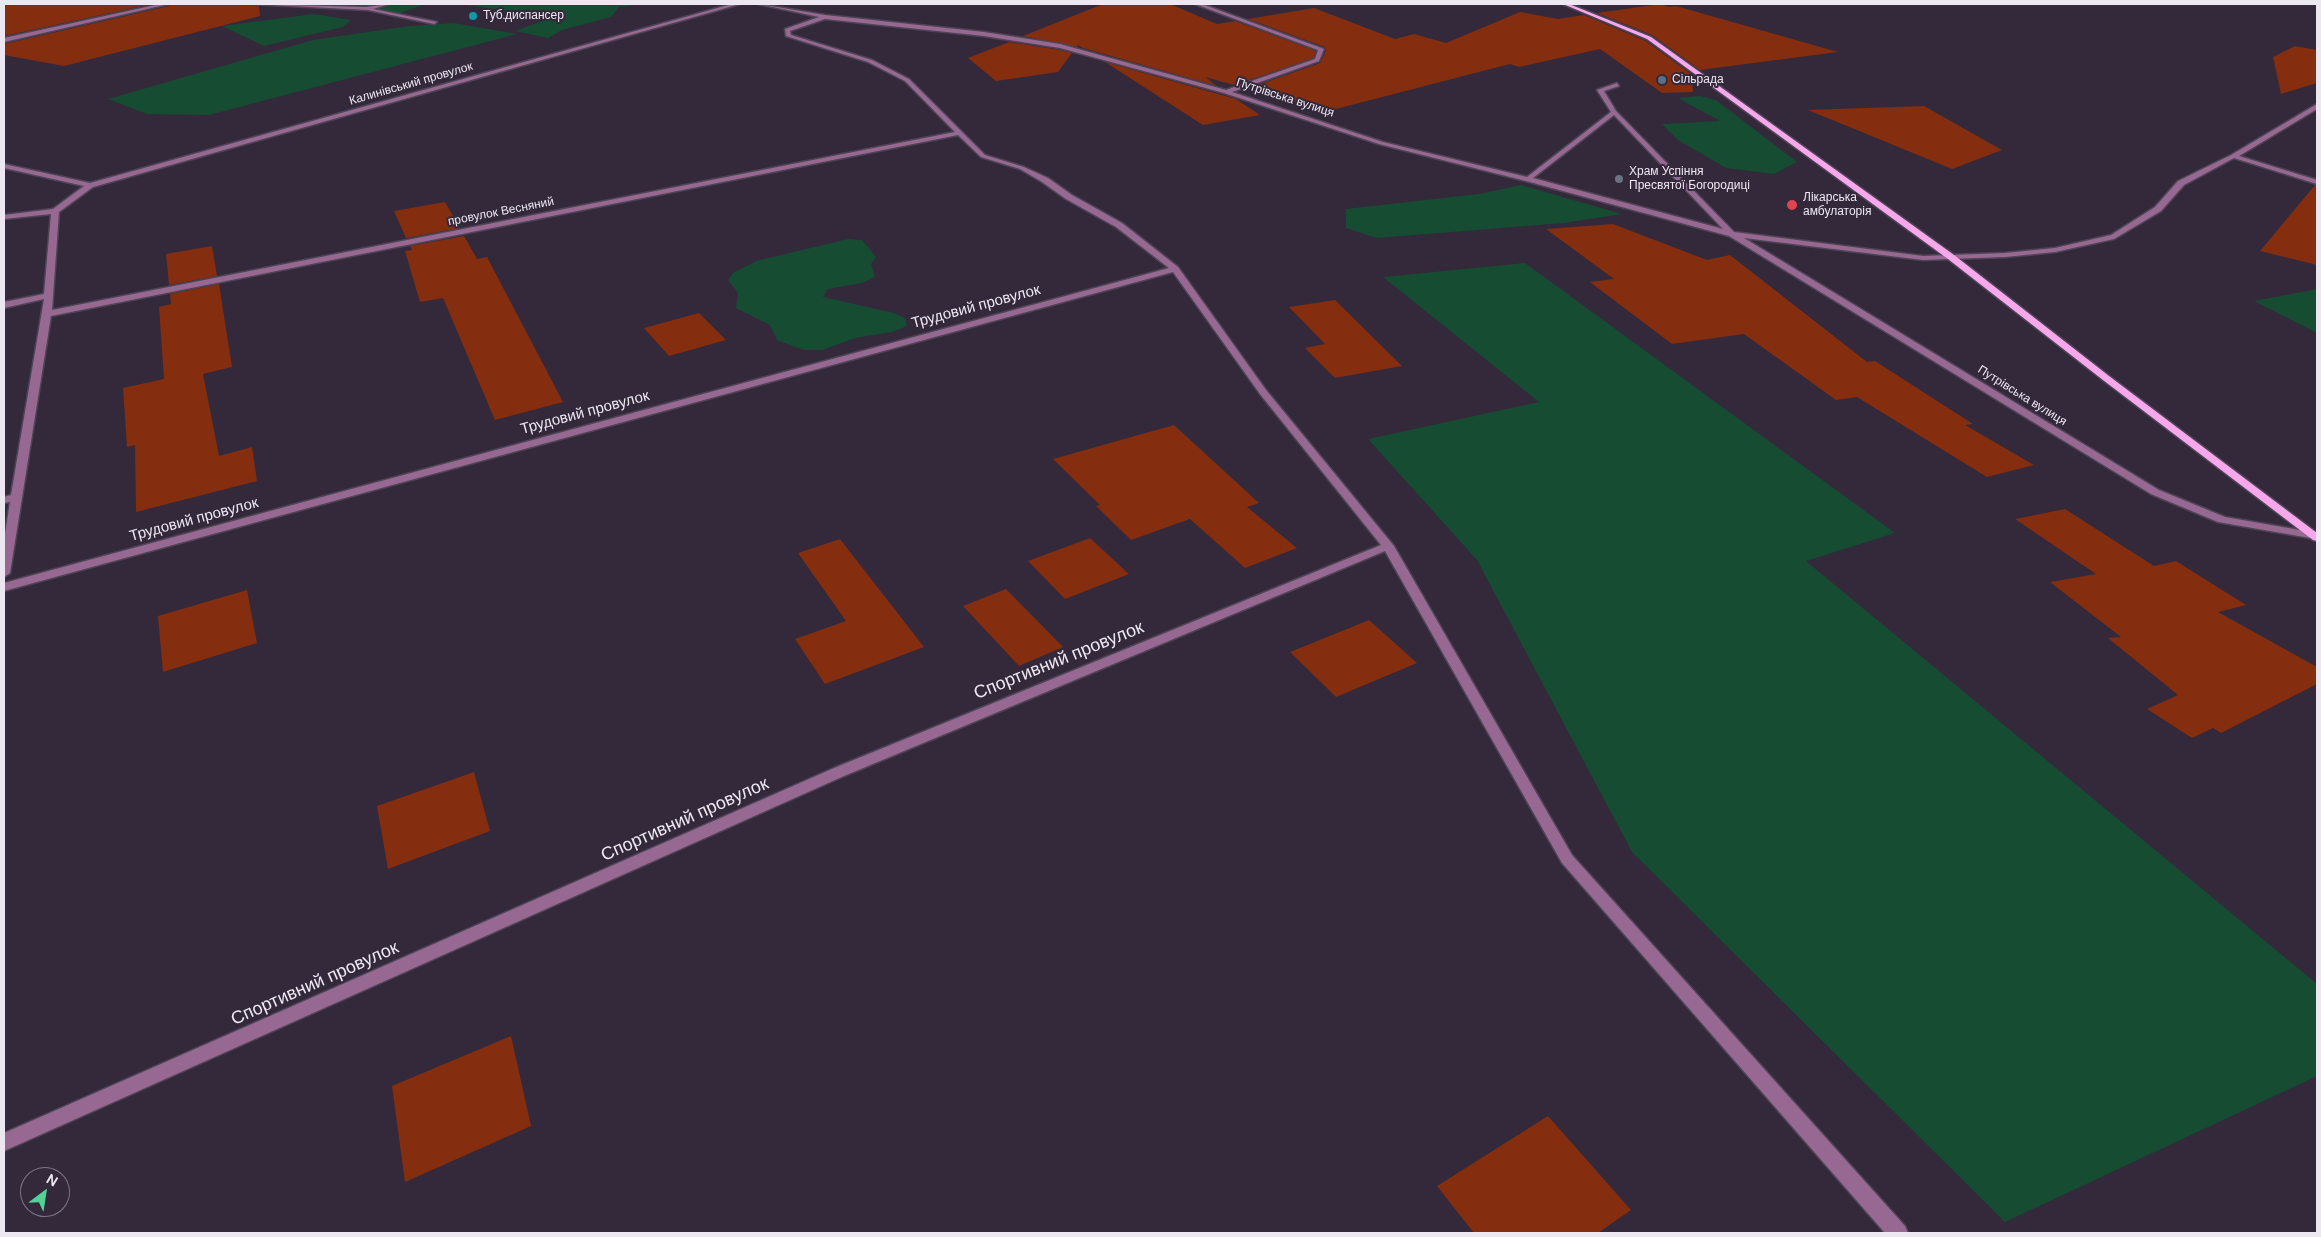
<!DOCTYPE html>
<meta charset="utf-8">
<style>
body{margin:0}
#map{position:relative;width:2321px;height:1237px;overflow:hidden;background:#33293b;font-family:"DM Sans",sans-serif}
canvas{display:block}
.frame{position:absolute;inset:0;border:5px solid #ede7f2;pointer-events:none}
.north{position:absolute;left:20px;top:1167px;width:50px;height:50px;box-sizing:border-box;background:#33293b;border:1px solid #7d7584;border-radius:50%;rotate:31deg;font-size:14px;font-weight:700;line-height:20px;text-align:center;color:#ede7f2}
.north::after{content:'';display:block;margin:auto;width:18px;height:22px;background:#51d398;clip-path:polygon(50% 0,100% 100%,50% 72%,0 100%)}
</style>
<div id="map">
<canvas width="2321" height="1237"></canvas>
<div class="frame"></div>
<div class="north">N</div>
</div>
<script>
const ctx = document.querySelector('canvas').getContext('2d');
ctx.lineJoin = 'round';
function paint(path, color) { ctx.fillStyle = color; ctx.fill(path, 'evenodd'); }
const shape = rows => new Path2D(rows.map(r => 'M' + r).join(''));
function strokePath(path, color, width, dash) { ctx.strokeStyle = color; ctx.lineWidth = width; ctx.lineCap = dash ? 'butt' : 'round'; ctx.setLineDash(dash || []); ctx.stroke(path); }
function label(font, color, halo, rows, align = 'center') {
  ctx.font = font + ' "DM Sans",sans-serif'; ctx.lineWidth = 4; ctx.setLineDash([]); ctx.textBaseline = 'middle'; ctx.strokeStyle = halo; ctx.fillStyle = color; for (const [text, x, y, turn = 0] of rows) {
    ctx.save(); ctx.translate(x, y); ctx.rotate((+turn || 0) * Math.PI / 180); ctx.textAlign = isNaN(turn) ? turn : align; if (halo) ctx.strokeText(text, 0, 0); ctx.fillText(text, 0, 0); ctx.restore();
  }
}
paint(shape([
 [355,4,426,4,397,14,364,8],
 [457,4,645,4,619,7,611,17,562,30,548,38,515,31,553,17],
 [314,14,351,20,343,27,264,46,222,26],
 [454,23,517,34,209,115,147,114,108,99,313,40,409,26],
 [1700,96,1716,100,1797,162,1774,174,1726,168,1678,140,1662,124,1720,121,1678,98],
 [1521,185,1622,214,1564,223,1377,238,1346,228,1346,209,1479,194],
 [848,239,862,240,876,257,871,264,875,277,862,283,828,289,823,297,894,313,905,318,907,326,892,332,855,338,822,350,803,350,777,340,770,325,736,308,738,293,728,280,733,273,756,261],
 [1525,263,1895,533,1806,561,2317,984,2317,1076,2005,1222,1632,852,1477,560,1368,439,1539,402,1383,277],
 [2317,289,2317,333,2254,301]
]), '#164c32');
paint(shape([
 [4,4,152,4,4,36],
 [171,4,250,4,259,6,260,16,64,66,4,55,4,44,169,6],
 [1103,4,1170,4,1217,24,1235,21,1316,51,1314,58,1234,85,1205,77,1217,86,1083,48,1078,45,1077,47,1023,36],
 [1660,4,1669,7,1676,6,1838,52,1700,70,1652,35,1597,13],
 [1314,8,1395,39,1414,34,1446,43,1520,12,1558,19,1584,15,1646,41,1691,74,1693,92,1662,93,1600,49,1519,67,1510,64,1328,111,1247,89,1320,63,1326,50,1325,47,1248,19],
 [1009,42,1060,50,1072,53,1058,72,996,81,968,58],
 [2295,46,2317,50,2317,83,2281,94,2273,57],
 [1105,62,1236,99,1260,115,1203,125],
 [1924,106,2002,150,1952,169,1808,110],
 [2315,185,2317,186,2317,265,2260,251],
 [445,202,460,228,406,238,394,211],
 [1613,224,1707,260,1730,255,1867,362,1875,361,1973,424,1965,425,2034,465,1987,477,1857,397,1836,400,1744,334,1672,344,1590,282,1614,279,1546,229],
 [464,236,477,259,487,257,563,402,495,420,443,298,420,302,405,251,412,250,410,246],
 [212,246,217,276,169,285,166,254],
 [219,284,232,367,203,374,219,456,252,447,257,481,136,512,135,445,127,447,123,388,164,379,159,307,171,304,170,294],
 [1335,300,1402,366,1335,378,1305,348,1325,344,1289,307],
 [699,313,726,340,669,356,644,328],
 [1174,425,1259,503,1247,507,1297,548,1245,568,1190,519,1131,540,1096,506,1100,505,1053,459],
 [2065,509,2154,566,2176,561,2246,605,2218,612,2317,667,2317,684,2221,733,2213,728,2192,738,2147,709,2178,695,2108,638,2121,637,2050,582,2096,574,2015,519],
 [1090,538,1129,574,1065,599,1028,561],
 [840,539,924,647,825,684,795,639,846,621,798,553],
 [1006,589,1063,647,1019,666,963,606],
 [247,590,257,643,163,672,158,616],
 [1369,620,1417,663,1336,697,1290,652],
 [474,772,490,831,388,869,377,806],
 [511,1036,531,1126,405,1182,392,1086],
 [1548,1116,1631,1210,1598,1233,1474,1233,1437,1186]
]), '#842d0f');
const minor = shape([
 [160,4,169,4,4,42,4,38,160,4],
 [252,4,366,7,389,4,373,9,437,22,434,24,368,10,252,4],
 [732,4,740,4,93,187,59,212,52,310,955,132,905,81,868,62,786,36,785,29,819,17,759,4,825,15,984,32,1060,44,1226,90,1315,59,1318,50,1195,4,1202,4,1324,49,1319,61,1232,92,1383,142,1527,177,1611,112,1597,90,1617,83,1619,86,1604,91,1616,111,1734,232,1923,256,2005,253,2055,248,2111,235,2155,207,2178,181,2231,155,2317,104,2317,109,2239,156,2317,180,2317,184,2234,158,2184,185,2161,211,2114,239,2055,252,2005,257,1923,260,1744,238,2159,490,2225,517,2317,533,2316,539,2218,522,2151,494,1729,236,1526,181,1379,144,1224,93,1060,48,984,36,825,19,790,31,791,35,872,60,909,79,985,155,1024,167,1048,178,1072,195,1122,223,1178,267,1266,390,1394,546,1572,855,1905,1226,1908,1233,1885,1233,1562,863,1385,551,844,776,4,1151,4,1133,834,768,1381,545,1260,394,1173,272,4,591,4,583,1169,268,1116,227,1066,199,1042,182,1020,169,981,157,958,135,51,316,10,573,4,577,4,540,10,502,4,503,4,497,11,495,44,299,4,308,4,302,44,294,51,214,4,219,4,215,53,209,84,186,4,168,4,164,90,183,732,4],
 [1614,115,1723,229,1533,178,1614,115]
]);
const major = shape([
 [1563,4,1569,4,1651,37,1954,255,2109,376,2317,533,2317,541,2313,540,2103,380,1948,259,1647,39,1563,4]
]);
strokePath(minor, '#4d4455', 3);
strokePath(major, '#4d4455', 3);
paint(minor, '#976891');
paint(major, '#f7a8ec');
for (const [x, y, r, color] of [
 [473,16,5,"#0f9aa8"],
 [1662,80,5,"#5c6f8a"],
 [1619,179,5,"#6b7280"],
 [1792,205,6,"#e0444e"]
]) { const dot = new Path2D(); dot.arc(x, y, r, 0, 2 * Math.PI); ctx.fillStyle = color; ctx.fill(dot); strokePath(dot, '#33293b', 2); }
label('12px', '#ede7f2', '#33293b', [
 ["Туб.диспансер",483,16],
 ["Сільрада",1672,80],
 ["Храм Успіння",1629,172],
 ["Пресвятої Богородиці",1629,186],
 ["Лікарська",1803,198],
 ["амбулаторія",1803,212]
], 'left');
label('12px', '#ede7f2', '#33293b', [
 ["Калинівський провулок",411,84,-16],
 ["Путрівська вулиця",1285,98,18],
 ["провулок Весняний",501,212,-11],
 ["Путрівська вулиця",2022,396,32]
]);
label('15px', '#ede7f2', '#33293b', [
 ["Трудовий провулок",976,307,-15],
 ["Трудовий провулок",585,413,-15],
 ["Трудовий провулок",194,520,-15]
]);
label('18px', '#ede7f2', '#33293b', [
 ["Спортивний провулок",1059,661,-22],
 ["Спортивний провулок",685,820,-24],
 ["Спортивний провулок",315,984,-24]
]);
</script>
